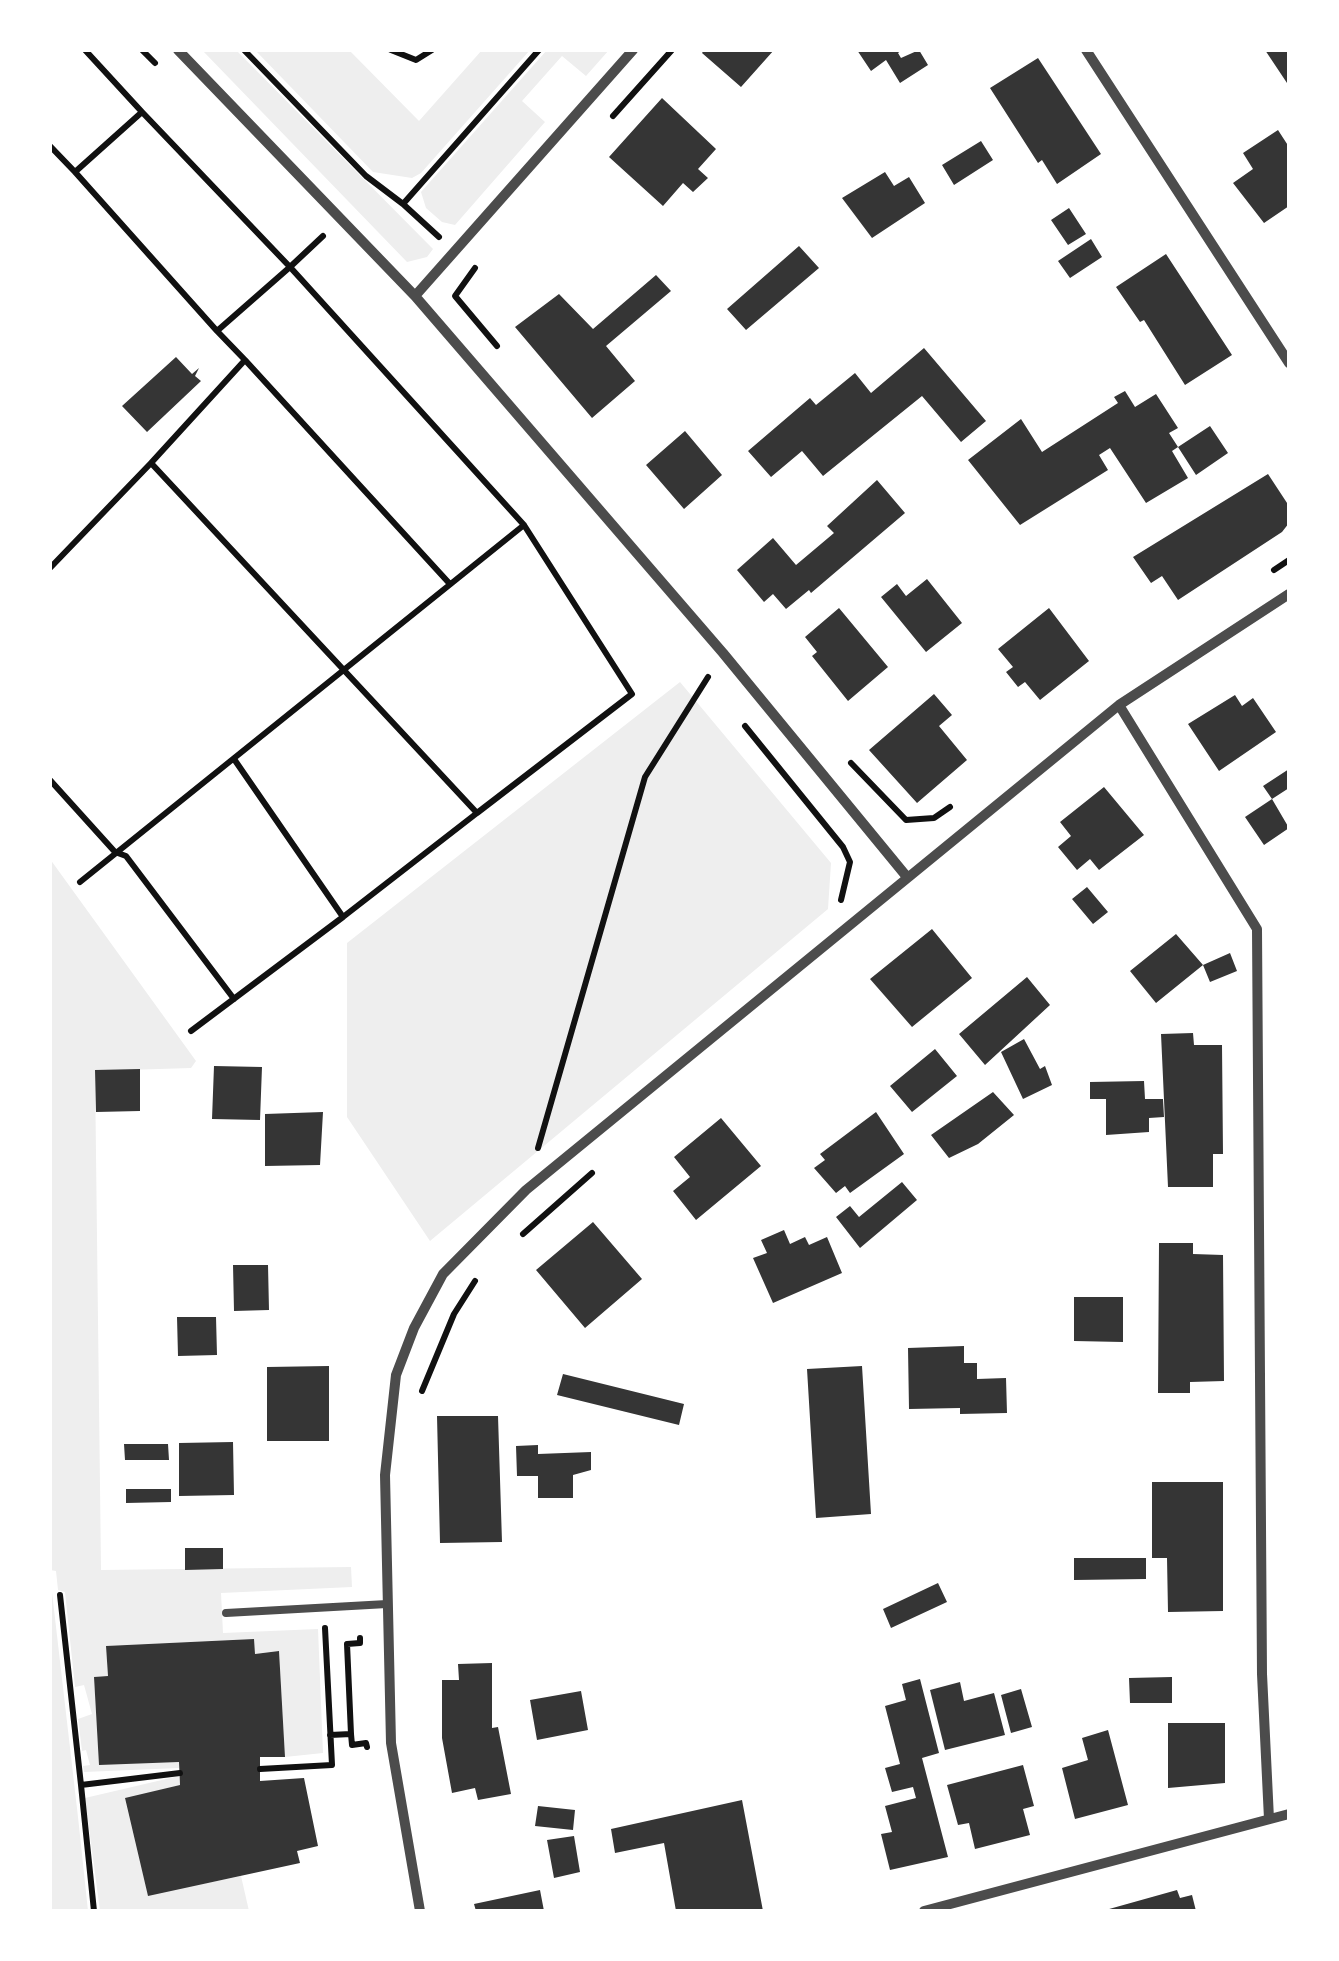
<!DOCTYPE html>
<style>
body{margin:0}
#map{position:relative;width:1339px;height:1961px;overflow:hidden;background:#fff;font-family:"Archivo Narrow",sans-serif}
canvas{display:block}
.frame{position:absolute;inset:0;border:52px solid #fff;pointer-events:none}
</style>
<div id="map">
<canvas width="1339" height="1961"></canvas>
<div class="frame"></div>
</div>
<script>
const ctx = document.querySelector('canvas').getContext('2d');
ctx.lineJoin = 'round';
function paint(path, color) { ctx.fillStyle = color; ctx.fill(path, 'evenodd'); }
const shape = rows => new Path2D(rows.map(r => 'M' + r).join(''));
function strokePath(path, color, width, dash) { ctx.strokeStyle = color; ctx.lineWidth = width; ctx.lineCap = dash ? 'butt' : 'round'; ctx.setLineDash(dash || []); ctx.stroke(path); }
paint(shape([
 [202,50,236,50,433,249,427,257,407,262],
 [255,50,349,50,419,121,482,50,530,50,421,173,412,178,373,172],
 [547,50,609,50,586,76,562,56,522,101,545,122,455,225,442,222,426,208,421,192],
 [680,682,831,863,828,909,430,1241,347,1117,347,943],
 [50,859,196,1061,191,1068,95,1071,101,1570,351,1567,352,1587,221,1593,223,1633,318,1629,323,1753,285,1757,279,1651,255,1654,253,1639,106,1646,108,1676,94,1677,99,1764,179,1762,179,1768,84,1772,83,1766,90,1765,86,1750,82,1751,78,1719,92,1714,84,1685,75,1687,65,1592,58,1590,56,1571,50,1570],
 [50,1575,78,1817,88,1911,50,1911],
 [179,1776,180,1785,125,1799,148,1895,241,1876,249,1911,100,1911,85,1798]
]), '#eee');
paint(shape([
 [704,50,774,50,741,87,702,53],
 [857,50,902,50,898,53,901,58,919,50,928,65,900,83,886,60,871,71],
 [1265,50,1289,50,1289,86],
 [1038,58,1101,154,1057,184,1042,160,1038,163,990,88],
 [662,98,716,149,698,169,708,178,693,192,683,183,663,206,609,157],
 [1278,130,1289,147,1289,206,1264,223,1233,183,1253,169,1243,153],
 [981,141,993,160,954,185,942,165],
 [885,172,894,186,909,177,925,203,872,238,842,198],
 [1069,208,1086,234,1068,245,1051,220],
 [1091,239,1102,257,1070,278,1058,261],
 [799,246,819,268,746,330,727,309],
 [1166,254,1232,355,1185,385,1144,320,1140,322,1116,287],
 [656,275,671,291,606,346,635,381,592,418,515,327,559,294,593,329],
 [924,348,986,421,961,442,922,396,823,476,802,451,771,477,748,451,810,398,816,405,855,373,871,393],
 [176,357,192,374,199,368,195,376,201,381,147,432,122,406],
 [1125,391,1135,407,1156,394,1178,428,1169,433,1178,447,1210,426,1228,453,1196,475,1178,447,1172,451,1188,478,1146,503,1110,448,1099,455,1108,470,1020,525,968,460,1021,419,1042,452,1118,403,1114,397],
 [685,431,722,475,684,509,646,465],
 [1268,474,1289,506,1289,523,1282,532,1178,600,1162,576,1151,583,1133,557],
 [877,480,905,513,811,593,809,590,786,609,773,594,764,602,737,570,773,538,796,565,834,533,827,526],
 [927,579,962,623,926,652,881,597,897,584,906,596],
 [839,608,888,667,848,701,812,656,817,652,805,637],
 [1049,608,1089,661,1040,700,1025,682,1018,687,1006,672,1013,667,998,649],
 [934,694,952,715,939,726,967,760,917,803,869,750],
 [1235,695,1242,706,1253,698,1276,732,1219,771,1188,724],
 [1289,769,1289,788,1272,799,1263,786],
 [1104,787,1144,835,1099,870,1090,859,1077,870,1058,847,1071,836,1060,822],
 [1272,799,1289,828,1264,845,1245,817],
 [1087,887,1108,912,1093,924,1072,899],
 [932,929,972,978,912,1027,870,979],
 [1176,934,1203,965,1156,1003,1130,971],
 [1230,953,1237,971,1210,982,1203,965],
 [1027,977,1050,1005,985,1065,959,1034],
 [1193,1033,1194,1045,1222,1045,1223,1154,1213,1154,1213,1187,1168,1187,1161,1034],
 [1024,1039,1040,1069,1045,1066,1052,1085,1023,1099,1001,1052],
 [935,1049,957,1076,912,1112,890,1086],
 [214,1066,262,1067,260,1120,212,1119],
 [140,1069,140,1111,96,1112,95,1070],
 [1144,1081,1145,1099,1163,1099,1164,1117,1149,1118,1149,1132,1106,1135,1106,1099,1090,1099,1090,1082],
 [993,1092,1014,1115,978,1144,949,1158,931,1135],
 [323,1112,320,1165,265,1166,265,1114],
 [876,1112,904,1154,850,1193,845,1186,836,1193,814,1168,825,1160,820,1154],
 [721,1118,761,1166,696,1220,673,1191,690,1177,674,1157],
 [902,1182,917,1200,860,1248,836,1217,850,1206,859,1217],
 [593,1222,642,1279,585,1328,536,1270],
 [784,1230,790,1244,805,1237,809,1245,827,1237,842,1273,773,1303,753,1258,767,1253,761,1240],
 [1159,1243,1193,1243,1193,1254,1223,1255,1224,1381,1190,1382,1190,1393,1158,1393],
 [233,1265,268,1265,269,1310,234,1311],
 [1074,1297,1123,1297,1123,1342,1074,1341],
 [177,1317,216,1317,217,1355,178,1356],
 [964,1346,964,1363,977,1363,977,1379,1006,1378,1007,1413,960,1414,960,1408,909,1409,908,1348],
 [329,1366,329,1441,267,1441,267,1367],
 [862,1366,871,1514,816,1518,807,1369],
 [563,1374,684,1404,679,1425,557,1395],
 [437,1416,498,1416,502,1542,440,1543],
 [233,1442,234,1495,179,1496,179,1443],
 [124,1444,168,1444,169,1460,125,1460],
 [538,1445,538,1454,591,1452,591,1470,573,1475,573,1498,538,1498,538,1476,517,1476,516,1446],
 [1152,1482,1223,1482,1223,1611,1168,1612,1167,1558,1152,1558],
 [126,1489,171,1489,171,1502,126,1503],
 [185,1548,223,1548,223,1569,185,1570],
 [1074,1558,1146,1558,1146,1579,1074,1580],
 [938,1583,947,1602,891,1628,883,1609],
 [254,1639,255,1654,279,1651,285,1757,260,1757,260,1781,304,1778,318,1846,297,1851,300,1863,148,1896,125,1798,180,1785,179,1762,99,1765,94,1677,108,1676,106,1646],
 [492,1663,492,1728,498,1727,511,1794,478,1800,475,1788,452,1793,442,1738,442,1680,459,1680,458,1664],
 [1172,1677,1172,1703,1130,1703,1129,1678],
 [920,1679,939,1753,922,1758,948,1857,890,1870,881,1834,892,1832,885,1806,916,1798,913,1787,892,1792,885,1768,900,1764,885,1706,906,1700,902,1684],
 [960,1682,964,1701,994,1693,1005,1735,945,1750,930,1690],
 [1021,1689,1032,1727,1011,1733,1001,1695],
 [581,1691,588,1730,537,1740,530,1700],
 [1168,1723,1225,1723,1225,1783,1168,1788],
 [1108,1730,1128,1805,1075,1819,1062,1768,1088,1760,1082,1738],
 [1023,1765,1034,1806,1023,1809,1030,1835,975,1849,969,1823,958,1825,947,1785],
 [742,1800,763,1911,676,1911,664,1843,615,1853,611,1829],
 [538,1806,575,1810,573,1830,535,1826],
 [574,1836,580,1872,554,1878,547,1840],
 [540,1890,544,1911,476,1911,474,1904],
 [1177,1890,1180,1898,1192,1895,1196,1911,1102,1911]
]), '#353535');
strokePath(shape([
 [85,50,142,112],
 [142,50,155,63],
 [244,50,366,176,403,204,539,50],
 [391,50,416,60,432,50],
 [613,116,672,50],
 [50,146,75,172],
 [403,204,439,237],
 [475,268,455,296,497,346],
 [217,331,75,172,142,112,290,267,323,236],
 [151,463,245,360,449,583],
 [50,568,151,463,477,813,632,694,524,525,290,267,217,331,245,360],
 [1274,570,1289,560],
 [745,726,843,847,850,862,841,900],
 [234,759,343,917,477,813],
 [851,763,906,820,934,818,950,807],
 [50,780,115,852,126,856,234,999],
 [80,882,524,525],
 [191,1031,343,917],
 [538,1148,645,777,708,677],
 [523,1234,592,1173],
 [422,1391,454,1314,475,1281],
 [60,1595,81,1785],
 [351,1734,352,1745,366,1743,367,1747],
 [330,1735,351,1734,347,1644,360,1643,360,1638],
 [260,1769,332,1765,325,1628],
 [94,1911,81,1785,180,1773]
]), '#111', 6);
strokePath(shape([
 [226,1613,387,1604]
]), '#4c4c4c', 8);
strokePath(shape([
 [178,50,415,296,723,653,907,877],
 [1086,50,1289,363],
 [415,296,633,50],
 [1119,705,1257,929,1262,1674,1269,1819],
 [420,1911,391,1743,385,1475,396,1375,414,1328,443,1274,526,1190,1119,705,1289,594],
 [924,1911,1289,1814]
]), '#4c4c4c', 10);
</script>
